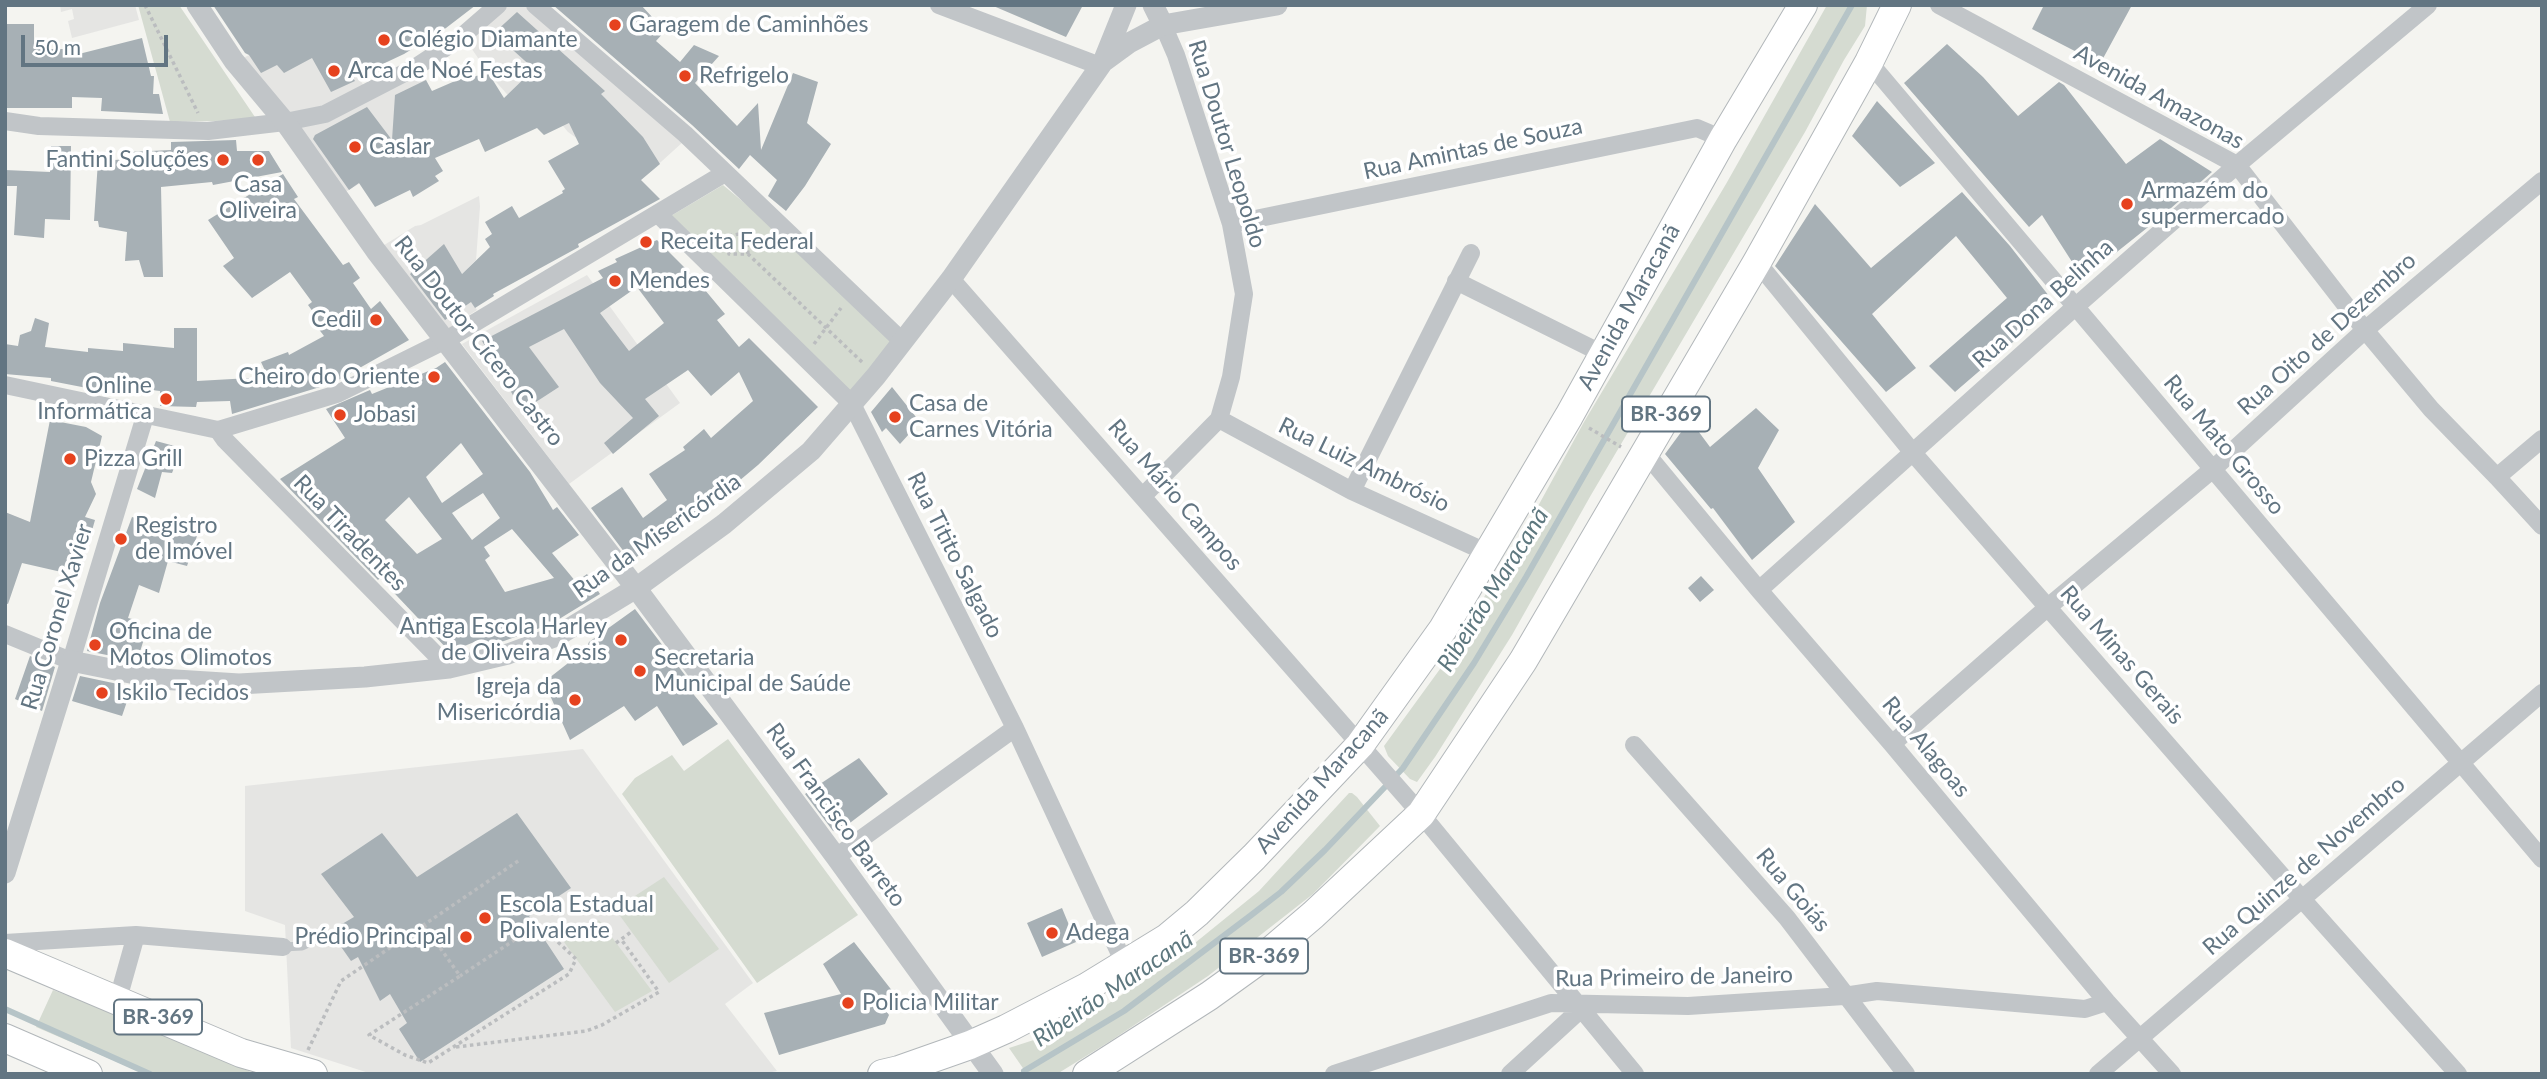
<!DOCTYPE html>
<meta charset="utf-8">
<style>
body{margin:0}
#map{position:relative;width:2547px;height:1079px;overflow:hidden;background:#f4f4f0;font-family:Lato,sans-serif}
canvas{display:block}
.frame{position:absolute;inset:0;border:7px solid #627582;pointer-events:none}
.scale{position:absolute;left:21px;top:35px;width:147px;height:32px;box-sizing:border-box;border:4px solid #627582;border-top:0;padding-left:9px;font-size:21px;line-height:24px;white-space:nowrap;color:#627582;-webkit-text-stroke:5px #fff;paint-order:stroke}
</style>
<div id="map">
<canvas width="2547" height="1079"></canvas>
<div class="frame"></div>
<div class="scale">50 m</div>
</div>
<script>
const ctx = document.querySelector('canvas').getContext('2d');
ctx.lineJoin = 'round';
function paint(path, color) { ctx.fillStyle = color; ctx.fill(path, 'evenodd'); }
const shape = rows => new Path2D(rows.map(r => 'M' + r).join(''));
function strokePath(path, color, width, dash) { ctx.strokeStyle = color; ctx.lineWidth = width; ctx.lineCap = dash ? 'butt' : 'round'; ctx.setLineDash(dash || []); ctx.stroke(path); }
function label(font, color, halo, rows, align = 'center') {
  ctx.font = font + ' Lato,sans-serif'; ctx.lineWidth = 7; ctx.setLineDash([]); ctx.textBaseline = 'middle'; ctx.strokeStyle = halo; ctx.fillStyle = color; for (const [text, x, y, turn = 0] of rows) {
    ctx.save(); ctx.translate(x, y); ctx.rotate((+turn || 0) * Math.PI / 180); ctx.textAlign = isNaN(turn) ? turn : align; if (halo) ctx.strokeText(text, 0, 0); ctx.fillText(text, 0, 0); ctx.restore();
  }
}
paint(shape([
 [60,5,135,5,139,20,72,38,68,21,74,19,72,9,61,12],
 [505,5,526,5,683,142,641,180,628,158,614,165,568,132,559,121,514,102,489,74,465,39],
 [321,21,366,89,417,70,426,80,450,133,419,147,344,193,243,58],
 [479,196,480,206,476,260,456,280,477,310,443,332,381,247,415,226,421,225],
 [587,275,680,403,569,484,462,344],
 [583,749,753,983,725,1004,777,1071,763,1074,372,1074,291,1048,285,925,245,911,245,786]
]), '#e5e5e3');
paint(shape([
 [138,5,179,5,257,120,170,122],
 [1827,5,1867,5,1865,26,1844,60,1805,132,1591,495,1512,635,1435,757,1417,782,1410,779,1388,756,1384,746,1440,669,1477,609,1537,508,1584,422,1726,184],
 [723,185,759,215,894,342,852,393,669,217],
 [728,739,858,915,757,983,622,794,635,778,672,755,684,771],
 [1349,793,1352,793,1357,797,1380,826,1313,894,1208,976,1112,1040,1057,1074,1027,1074,1009,1048,1043,1037,1097,1011,1169,964,1259,891],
 [664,877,719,949,669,983,615,909],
 [599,920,652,991,615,1012,564,942],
 [53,990,169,1034,255,1074,145,1074,36,1027]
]), '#d5dbd1');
strokePath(shape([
 [5,1009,150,1074],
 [1024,1071,1124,1011,1250,916,1281,892,1325,850,1403,768,1474,663,1526,577,1852,5]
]), '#b6c4c7', 6);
paint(shape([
 [213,5,476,5,446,28,404,54,353,78,355,81,331,92,312,58,284,73,277,65,261,73,249,55,245,53],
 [553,5,641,5,665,31,656,41,680,62,694,45,719,56,695,83,737,126,758,103,761,150,793,73,818,82,807,123,831,144,805,186,786,211,768,196,777,180,750,155,739,169,692,125],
 [991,5,1083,5,1066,37],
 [2044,5,2132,5,2100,64,2032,29],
 [517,12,605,91,601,94,643,137,660,164,641,180,660,199,578,244,579,247,493,294,494,296,475,308,471,302,445,320,410,274,444,244,462,274,490,247,485,239,492,234,485,222,512,206,519,218,563,193,562,191,565,189,548,161,579,144,569,123,544,135,537,128,485,152,479,139,435,158,443,171,435,176,439,181,413,197,410,190,375,207,359,183,349,190,313,139,315,135,367,107,392,140,395,95,426,80,432,91,462,78,489,74,504,98,534,69,494,33],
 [5,24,34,24,34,49,67,49,67,57,142,38,151,76,154,76,153,94,159,94,163,114,101,111,102,98,72,97,72,108,5,108],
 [1947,44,1983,77,2018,116,2059,82,2064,85,2126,164,2160,139,2212,172,2162,216,2083,279,2042,215,2029,227,1904,83],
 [1877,101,1935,163,1900,187,1852,136],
 [236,140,237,151,269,151,282,172,213,185,212,182,161,187,163,277,144,277,139,260,125,261,127,232,99,227,98,221,94,221,98,161,130,159,129,152,171,150,171,142],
 [51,146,71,146,70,220,45,219,44,238,14,235,17,186,5,186,5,170,50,172],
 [283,174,298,197,294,199,343,265,349,262,360,278,353,283,371,309,380,301,409,340,333,383,232,414,230,401,197,402,196,407,160,406,160,391,118,386,118,391,87,388,51,381,51,378,5,374,5,344,18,346,20,335,31,331,35,318,49,323,45,347,88,352,88,348,123,351,123,343,174,348,174,328,197,328,197,381,268,377,261,362,288,352,289,355,324,336,311,319,316,316,308,305,312,302,290,272,252,298,223,266,234,258,208,220],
 [1962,192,2010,246,2056,305,1955,392,1929,366,2007,298,1956,236,1872,314,1916,368,1886,392,1775,266,1815,204,1871,268],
 [657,240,695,278,725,314,717,320,739,347,749,338,818,407,758,465,720,497,631,561,591,508,622,487,643,518,667,500,649,474,685,450,683,447,704,429,711,438,753,401,739,372,711,396,688,370,645,399,659,416,613,454,604,443,633,418,600,383,564,329,529,347,559,387,522,411,482,341,603,278,598,271,617,262,615,259],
 [637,287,664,323,629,351,600,313],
 [445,362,530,472,553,510,557,507,579,535,552,553,576,582,587,574,600,594,551,624,504,641,482,647,479,640,450,652,380,578,378,580,280,479,345,438,326,409,370,390,372,394,436,368],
 [461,443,483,474,442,503,426,477],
 [483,493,500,518,472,540,452,513],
 [409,497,442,539,417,554,385,520],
 [512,529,554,578,505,592,485,560,490,556,484,547],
 [892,387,920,422,900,444,886,428,882,432,871,412],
 [1756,408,1779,430,1758,468,1795,522,1752,560,1713,508,1711,509,1665,454,1690,420,1710,447],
 [50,420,86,427,102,436,91,482,96,494,85,517,95,520,79,576,22,563,8,604,5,603,5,512,30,522],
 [156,441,182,448,172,473,162,472,155,498,137,489],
 [132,517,197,536,187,566,168,561,159,593,139,585,128,618,132,619,125,635,144,639,137,661,87,651,100,603],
 [1701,576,1714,590,1700,602,1688,588],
 [635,609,694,687,690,690,718,724,683,746,657,706,635,721,624,706,570,740,544,682,586,649,589,642],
 [30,656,55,667,42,711,15,699],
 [80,676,132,687,122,716,72,701],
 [859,758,888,794,838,832,833,831,805,794],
 [517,813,571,888,529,916,564,969,420,1062,399,1029,407,1023,390,994,380,1001,358,957,351,961,330,931,354,917,321,874,382,833,417,877],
 [1062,908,1076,942,1042,957,1027,923],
 [854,942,897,997,884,1008,889,1015,885,1024,779,1055,764,1013,841,994,823,964]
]), '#a7b0b5');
const primary = shape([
 [5,953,241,1053,313,1074],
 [5,1038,88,1074],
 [882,1074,899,1070,970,1045,1006,1029,1087,987,1167,938,1197,913,1254,857,1360,745,1443,629,1569,416,1723,139,1803,5],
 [1087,1074,1209,996,1266,955,1313,915,1421,814,1523,661,1757,262,1869,62,1897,5]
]);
strokePath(primary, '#b2b7ba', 30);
strokePath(shape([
 [145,5,198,113],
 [748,254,746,233,727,236,729,254,748,254,862,362],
 [814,344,841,308],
 [1589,428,1621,447],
 [424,925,460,976,369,1035,405,1055,428,1063,569,974,576,959,543,928,526,940,516,939,460,976],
 [616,943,631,932],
 [456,1047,586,1031,602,1025,659,992,621,939],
 [308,1050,341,981,521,859]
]), '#bbbdbf', 3.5, [3.5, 3.5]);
strokePath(shape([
 [283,947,302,946,321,937]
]), '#c1c5c8', 9);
strokePath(shape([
 [535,5,685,134,902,341],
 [939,5,1100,66],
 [1939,5,2237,165,2365,330,2431,409,2497,477,2542,526],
 [1869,62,2542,859],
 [5,121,39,126,208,131,285,122,325,114,416,67,460,38,498,5],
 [659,215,852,404,1015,728,1125,965],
 [1231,224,1697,128,1723,139],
 [1757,262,1914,454,2302,899,2458,1074],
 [951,279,1421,814,1635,1074],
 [1456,281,1603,354],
 [5,385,218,430,337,394,446,340,725,173],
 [1219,419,1352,491,1488,553],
 [218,430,225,440,449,668],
 [1644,451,1759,590,1892,744,2107,1002,2172,1074],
 [2497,477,2542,439],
 [1352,491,1471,253],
 [1143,496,1219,419,1231,377,1244,294,1231,224,1176,55,1163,25],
 [1759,590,2075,307,2237,165,2428,5],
 [5,634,71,661,145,416],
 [1892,744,2048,607,2213,469,2365,330,2542,181],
 [1634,745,1787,918,1906,1074],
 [836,857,1015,728],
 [5,943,136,935,283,947],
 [118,999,136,935],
 [1334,1074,1551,1003,1688,1006,1844,996,1877,991,2085,1009,2107,1002],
 [1510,1074,1581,1009],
 [2098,1074,2542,693]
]), '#c1c5c8', 18);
strokePath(shape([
 [197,5,234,61,285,122,376,251,636,588,836,857,993,1074],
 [1153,5,1163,25],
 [1103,62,1129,43,1163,25,1277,5],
 [5,873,71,661,160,679,239,684,365,677,449,668,508,654,557,636,636,588,724,524,811,451,876,376,951,279,1103,62,1126,5]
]), '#c1c5c8', 21);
strokePath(primary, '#fff', 28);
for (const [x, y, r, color] of [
 [615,25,7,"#e6421e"],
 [384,40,7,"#e6421e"],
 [334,71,7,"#e6421e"],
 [685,76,7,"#e6421e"],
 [355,147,7,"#e6421e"],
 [223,160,7,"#e6421e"],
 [258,160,7,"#e6421e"],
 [2127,204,7,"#e6421e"],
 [646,242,7,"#e6421e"],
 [615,281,7,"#e6421e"],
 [376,320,7,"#e6421e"],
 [434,377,7,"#e6421e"],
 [166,399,7,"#e6421e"],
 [340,415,7,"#e6421e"],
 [895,417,7,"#e6421e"],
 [70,459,7,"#e6421e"],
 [121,539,7,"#e6421e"],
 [621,640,7,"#e6421e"],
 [95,645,7,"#e6421e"],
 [640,671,7,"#e6421e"],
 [102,693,7,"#e6421e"],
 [575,700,7,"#e6421e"],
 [485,918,7,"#e6421e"],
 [1052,933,7,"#e6421e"],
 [466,937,7,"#e6421e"],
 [848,1003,7,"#e6421e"]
]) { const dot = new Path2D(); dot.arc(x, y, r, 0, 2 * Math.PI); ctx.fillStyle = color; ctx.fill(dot); strokePath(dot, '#fff', 2.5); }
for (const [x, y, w] of [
 [1666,414,88],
 [1264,956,88],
 [158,1017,88]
]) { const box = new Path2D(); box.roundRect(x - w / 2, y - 17.5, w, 35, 5); ctx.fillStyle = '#fff'; ctx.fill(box); strokePath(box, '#627582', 2); }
label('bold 21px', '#627582', null, [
 ["BR-369",1666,414],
 ["BR-369",1264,956],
 ["BR-369",158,1017]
]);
label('23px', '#627582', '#fff', [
 ["Garagem de Caminhões",629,25],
 ["Colégio Diamante",398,40],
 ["Arca de Noé Festas",348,71],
 ["Refrigelo",699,76],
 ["Caslar",369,147],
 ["Fantini Soluções",209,160,"right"],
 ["Casa",258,185,"center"],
 ["Oliveira",258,211,"center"],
 ["Armazém do",2141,191],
 ["supermercado",2141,217],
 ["Receita Federal",660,242],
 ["Mendes",629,281],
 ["Cedil",362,320,"right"],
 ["Cheiro do Oriente",420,377,"right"],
 ["Online",152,386,"right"],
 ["Informática",152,412,"right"],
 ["Casa de",909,404],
 ["Carnes Vitória",909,430],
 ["Jobasi",354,415],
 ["Pizza Grill",84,459],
 ["Registro",135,526],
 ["de Imóvel",135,552],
 ["Antiga Escola Harley",607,627,"right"],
 ["de Oliveira Assis",607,653,"right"],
 ["Oficina de",109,632],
 ["Motos Olimotos",109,658],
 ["Secretaria",654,658],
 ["Municipal de Saúde",654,684],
 ["Igreja da",561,687,"right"],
 ["Misericórdia",561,713,"right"],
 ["Iskilo Tecidos",116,693],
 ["Escola Estadual",499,905],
 ["Polivalente",499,931],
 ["Adega",1066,933],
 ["Prédio Principal",452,937,"right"],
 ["Policia Militar",862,1003]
], 'left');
label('23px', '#627582', '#fff', [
 ["Avenida Amazonas",2159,97,29],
 ["Rua Doutor Leopoldo",1227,144,73],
 ["Rua Amintas de Souza",1473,149,-12],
 ["Rua Dona Belinha",2043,304,-42],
 ["Avenida Maracanã",1629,307,-61],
 ["Rua Oito de Dezembro",2327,334,-42],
 ["Rua Doutor Cícero Castro",479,341,52],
 ["Rua Mato Grosso",2224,445,50],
 ["Rua Luiz Ambrósio",1364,465,26],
 ["Rua Mário Campos",1175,495,49],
 ["Rua Tiradentes",350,533,46],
 ["Rua da Misericórdia",657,536,-35],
 ["Rua Titito Salgado",955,555,63],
 ["Rua Coronel Xavier",57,617,-73],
 ["Rua Minas Gerais",2122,655,49],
 ["Rua Alagoas",1926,747,50],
 ["Avenida Maracanã",1322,781,-48],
 ["Rua Francisco Barreto",836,815,54],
 ["Rua Quinze de Novembro",2304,866,-41],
 ["Rua Goiás",1793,890,50],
 ["Rua Primeiro de Janeiro",1674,977,-1]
]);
label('italic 24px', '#5e787f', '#fff', [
 ["Ribeirão Maracanã",1493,590,-58],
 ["Ribeirão Maracanã",1113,989,-34]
]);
</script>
